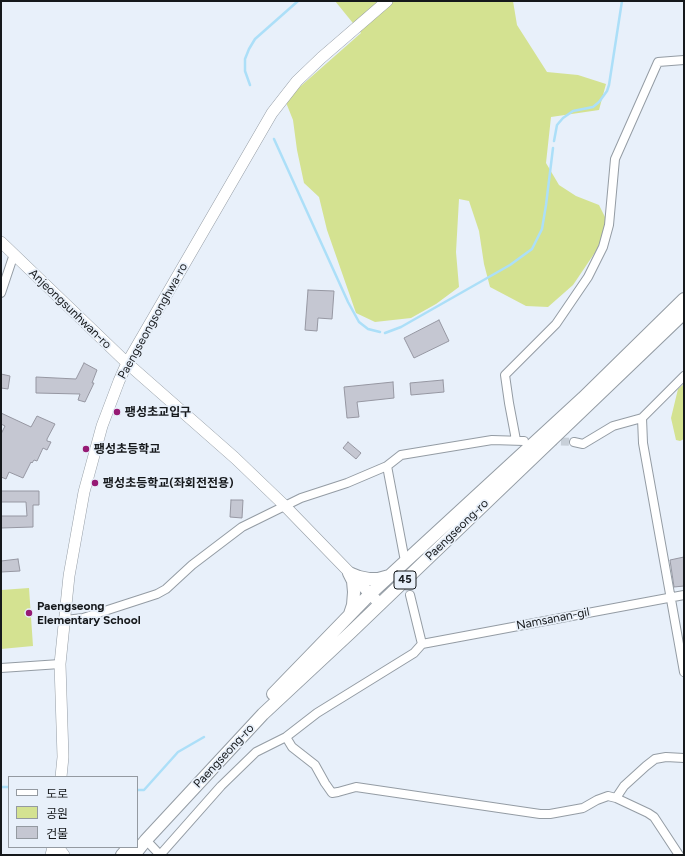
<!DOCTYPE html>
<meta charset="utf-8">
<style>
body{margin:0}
#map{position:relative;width:685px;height:856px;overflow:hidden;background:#e8f0fa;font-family:Figtree,"Noto Sans KR",sans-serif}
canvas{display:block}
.frame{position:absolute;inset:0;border:2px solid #15181b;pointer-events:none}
.legend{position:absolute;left:8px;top:776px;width:130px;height:72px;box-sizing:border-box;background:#e8f0fa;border:1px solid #949aa1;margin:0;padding:5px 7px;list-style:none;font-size:12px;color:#15181b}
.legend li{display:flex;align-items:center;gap:8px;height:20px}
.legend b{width:20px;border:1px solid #949aa1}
</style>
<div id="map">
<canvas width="685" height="856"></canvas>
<div class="frame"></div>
<ul class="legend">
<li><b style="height:5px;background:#fff"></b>도로</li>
<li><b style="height:11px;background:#d4e291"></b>공원</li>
<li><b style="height:11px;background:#c5c7d2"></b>건물</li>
</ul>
</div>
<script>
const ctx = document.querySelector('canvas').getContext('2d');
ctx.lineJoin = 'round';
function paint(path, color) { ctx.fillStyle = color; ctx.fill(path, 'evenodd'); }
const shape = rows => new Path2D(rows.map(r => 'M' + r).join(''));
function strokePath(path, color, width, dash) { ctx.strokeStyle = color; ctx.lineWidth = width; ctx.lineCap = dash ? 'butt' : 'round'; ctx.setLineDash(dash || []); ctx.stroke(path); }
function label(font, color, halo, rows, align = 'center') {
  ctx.font = font + ' Figtree,"Noto Sans KR",sans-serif'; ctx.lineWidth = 3.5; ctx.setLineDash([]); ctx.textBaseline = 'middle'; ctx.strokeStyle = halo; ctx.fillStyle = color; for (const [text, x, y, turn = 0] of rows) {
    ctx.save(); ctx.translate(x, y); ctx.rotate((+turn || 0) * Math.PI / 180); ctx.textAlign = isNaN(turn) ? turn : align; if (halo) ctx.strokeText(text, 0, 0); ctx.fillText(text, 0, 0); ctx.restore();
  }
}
paint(shape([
 [335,1,513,1,517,25,547,72,578,75,606,84,599,110,551,117,546,163,559,185,576,196,599,205,609,225,596,251,573,285,548,307,526,306,490,287,484,264,479,231,469,201,459,199,456,252,459,287,436,304,411,318,375,322,356,313,327,230,319,197,304,183,297,150,293,120,285,100,361,33],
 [684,384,684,439,680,441,676,440,671,418,678,389],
 [29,588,33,646,1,649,1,590]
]), '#d4e291');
strokePath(shape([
 [250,85,245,71,245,59,249,49,255,39,298,1],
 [274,139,348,302,359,322,368,329,380,332],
 [554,141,557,125,563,118,573,111,593,107,599,102,607,91,609,85,622,1],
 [385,333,401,327,510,265,532,249,542,229,546,205,553,148],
 [1,787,9,787],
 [137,790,144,790,178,752,204,737]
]), '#acdff8', 2.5);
const building = shape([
 [308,290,334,291,332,319,318,318,317,331,305,330,308,290],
 [439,320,449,341,414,358,404,338,439,320],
 [84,363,97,370,92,383,94,383,85,402,78,400,80,394,36,393,36,377,76,379,84,363],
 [1,374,10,376,8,389,1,388,1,374],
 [443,380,444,392,411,395,410,383,443,380],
 [393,382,394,398,357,402,359,417,347,418,344,387,393,382],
 [1,413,31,427,37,416,55,424,47,439,47,441,51,442,47,450,43,448,37,461,34,460,32,463,31,462,23,478,9,472,6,479,1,477,1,434,5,426,1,424,1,413],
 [348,442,361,453,356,459,343,448,348,442],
 [1,491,39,491,39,505,33,505,33,527,1,528,1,516,27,516,26,502,1,502,1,491],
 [231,500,243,500,242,518,230,517,231,500],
 [684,557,684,586,674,587,670,560,684,557],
 [18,559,20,571,1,572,1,561,18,559]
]);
paint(building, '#c5c7d2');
strokePath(building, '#9697a2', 1);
strokePath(shape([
 [549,441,574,442],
 [405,559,410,595]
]), '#c8d0d9', 8, [8, 4]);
const street = shape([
 [1,293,14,254],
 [642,418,643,443,684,672],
 [516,440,509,403,505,375,556,324,588,277,603,247,609,225,615,159,658,62,684,60],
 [574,442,583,444,613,426,642,418,684,376],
 [387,466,404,556],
 [410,595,422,644],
 [65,620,83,618,157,594,166,589,192,565,242,527,301,498,347,483,387,466,401,455,492,440,524,441],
 [422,644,684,595],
 [1,668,60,664],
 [286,737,292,747,315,765,325,783,332,793,338,792,356,787,540,814,550,814,583,808,597,800,608,796,616,798,624,786,646,766,655,759,666,757,684,758],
 [616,798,648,813,654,817,679,855],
 [146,840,160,855],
 [160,855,221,786,256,752,286,737,317,713,414,653,422,644]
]);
const secondary = shape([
 [1,242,127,363,235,458,284,505,380,604],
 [61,777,63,757,60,664,69,576,84,492,102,426,119,381,127,363,272,113,297,81,321,58,387,1],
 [58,847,64,855],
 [51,855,53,847]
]);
const primary = shape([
 [349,573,353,581,354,592,353,605,350,614],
 [349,573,359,577,369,579,378,579,389,576],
 [273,694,370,594,583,398,684,299],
 [122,855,129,847],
 [134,855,146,840,263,714,351,632,684,313]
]);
strokePath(street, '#949ca4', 10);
strokePath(secondary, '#949ca4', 12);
strokePath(primary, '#949ca4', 14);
strokePath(street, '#fff', 8);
strokePath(secondary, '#fff', 11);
strokePath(primary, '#fff', 12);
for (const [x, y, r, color] of [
 [117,412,4,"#961a74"],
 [86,449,4,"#961a74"],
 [95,483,4,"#961a74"],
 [29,613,4,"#961a74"]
]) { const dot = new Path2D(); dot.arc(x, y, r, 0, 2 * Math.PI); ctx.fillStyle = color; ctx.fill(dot); strokePath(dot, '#e8f0fa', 1.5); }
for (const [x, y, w] of [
 [405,580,22]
]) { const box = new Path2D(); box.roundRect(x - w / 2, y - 9, w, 18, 3); ctx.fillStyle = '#e8f0fa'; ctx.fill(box); strokePath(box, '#15181b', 1); }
label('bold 11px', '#15181b', null, [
 ["45",405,580]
]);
label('12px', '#15181b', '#e8f0fa', [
 ["Anjeongsunhwan-ro",70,309,44],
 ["Paengseongsonghwa-ro",153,321,-61],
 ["Paengseong-ro",457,530,-44],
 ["Namsanan-gil",553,619,-11],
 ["Paengseong-ro",224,756,-47]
]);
label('bold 12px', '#15181b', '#e8f0fa', [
 ["팽성초교입구",125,412],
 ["팽성초등학교",94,449],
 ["팽성초등학교(좌회전전용)",103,483],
 ["Paengseong",37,606],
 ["Elementary School",37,620]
], 'left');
</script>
